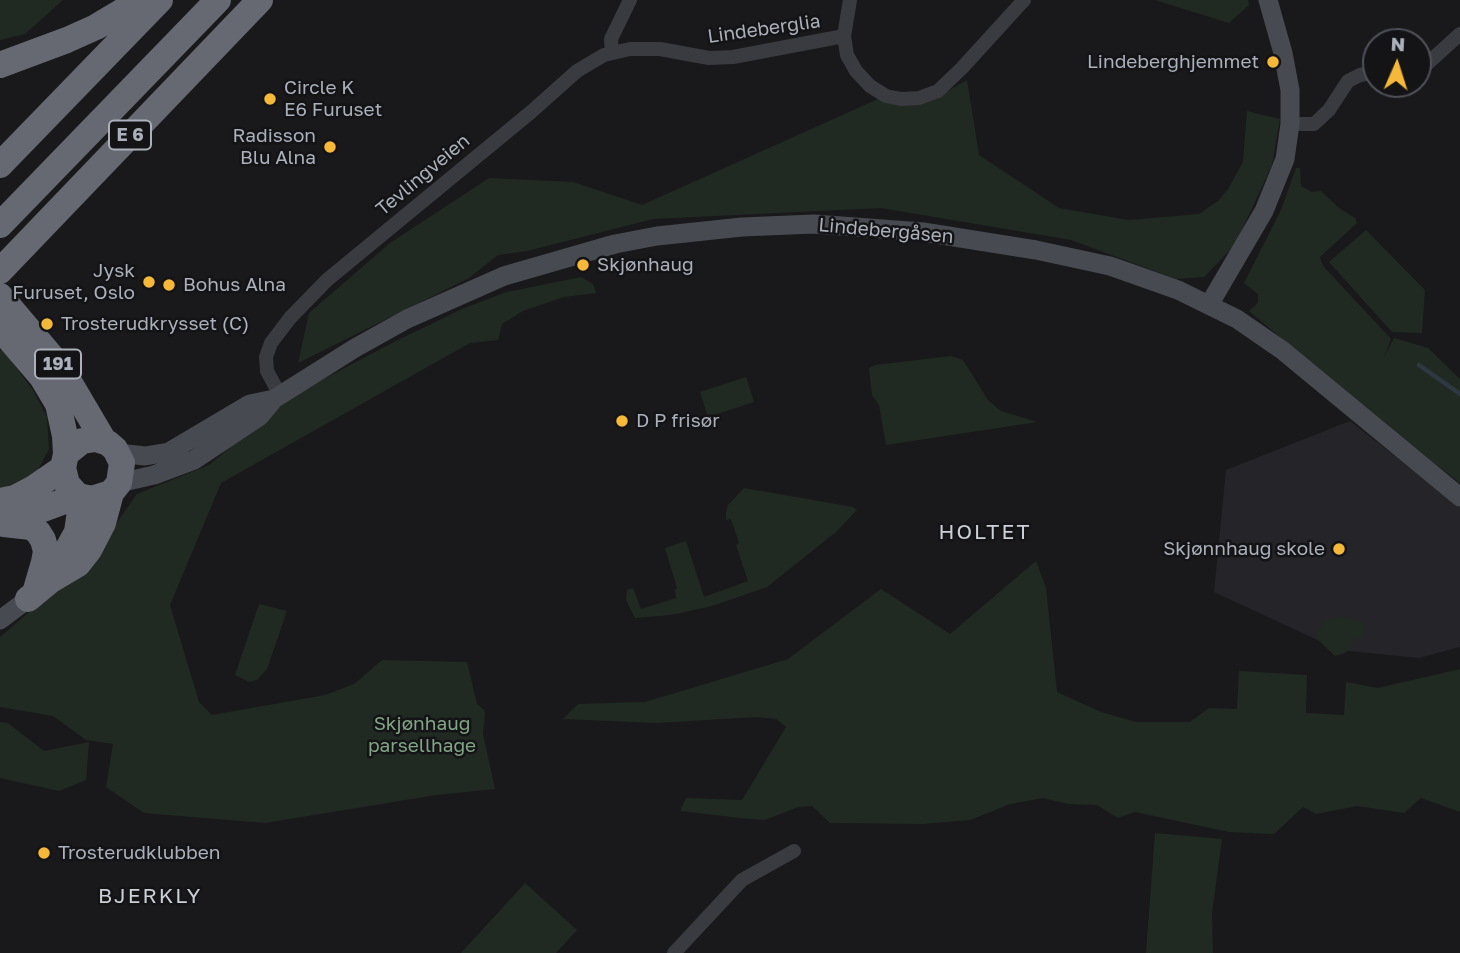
<!DOCTYPE html>
<meta charset="utf-8">
<style>
body{margin:0}
#map{position:relative;width:1460px;height:953px;overflow:hidden;background:#19191b;font-family:"Golos Text",sans-serif}
canvas{display:block}
.north{position:absolute;left:1362px;top:28px;width:70px;height:70px;box-sizing:border-box;background:#141417;border:2px solid #505259;border-radius:50%;rotate:3deg;font-size:19px;font-weight:700;line-height:28px;text-align:center;color:#abb0bb}
.north::after{content:'';display:block;margin:auto;width:24px;height:32px;background:#f5b838;clip-path:polygon(50% 0,100% 100%,50% 72%,0 100%)}
</style>
<div id="map">
<canvas width="1460" height="953"></canvas>
<div class="north">N</div>
</div>
<script>
const ctx = document.querySelector('canvas').getContext('2d');
ctx.lineJoin = 'round';
function paint(path, color) { ctx.fillStyle = color; ctx.fill(path, 'evenodd'); }
const shape = rows => new Path2D(rows.map(r => 'M' + r).join(''));
function strokePath(path, color, width, dash) { ctx.strokeStyle = color; ctx.lineWidth = width; ctx.lineCap = dash ? 'butt' : 'round'; ctx.setLineDash(dash || []); ctx.stroke(path); }
function label(font, color, halo, rows, align = 'center') {
  ctx.font = font + ' "Golos Text",sans-serif'; ctx.lineWidth = 5; ctx.setLineDash([]); ctx.textBaseline = 'middle'; ctx.strokeStyle = halo; ctx.fillStyle = color; for (const [text, x, y, turn = 0] of rows) {
    ctx.save(); ctx.translate(x, y); ctx.rotate((+turn || 0) * Math.PI / 180); ctx.textAlign = isNaN(turn) ? turn : align; if (halo) ctx.strokeText(text, 0, 0); ctx.fillText(text, 0, 0); ctx.restore();
  }
}
paint(shape([
 [1350,421,1460,506,1460,647,1419,658,1339,650,1214,592,1226,470]
]), '#252529');
paint(shape([
 [0,0,63,0,25,34,0,40],
 [1155,0,1248,0,1249,5,1229,23],
 [967,80,979,155,1059,208,1129,220,1199,214,1219,200,1228,189,1243,162,1247,111,1280,119,1272,165,1235,245,1204,277,1176,279,1071,240,881,208,653,219,527,251,498,255,469,278,298,363,309,313,390,243,489,178,573,182,642,205,896,91,925,95,946,92],
 [1296,168,1300,168,1301,186,1312,192,1321,191,1339,208,1355,218,1357,223,1320,257,1323,266,1391,339,1384,357,1394,338,1428,348,1460,379,1460,483,1401,438,1249,311,1258,303,1258,294,1244,283,1281,210],
 [1366,230,1425,290,1422,333,1392,332,1329,262],
 [581,277,593,284,596,293,564,297,523,311,502,324,498,340,470,343,221,483,170,605,199,702,212,715,325,695,354,684,382,660,467,662,477,704,484,710,485,714,483,734,495,789,436,795,265,823,144,813,106,787,113,744,86,740,53,716,0,707,0,637,91,559,137,494,209,465,295,394,396,341,464,308,507,292],
 [0,350,4,351,33,390,47,417,49,449,37,472,13,487,0,489],
 [951,356,963,360,988,400,1001,411,1037,422,886,445,879,405,872,395,869,368,875,365],
 [746,377,754,402,708,417,700,392],
 [744,488,853,507,857,510,836,532,767,587,712,606,671,615,635,618,626,600,627,590,633,588,641,609,676,598,675,590,677,588,665,548,686,541,704,597,748,581,736,545,739,543,731,519,726,520,726,512,728,505],
 [1036,561,1046,588,1057,692,1101,712,1136,722,1190,722,1209,708,1237,709,1239,671,1307,675,1306,713,1344,715,1346,682,1378,688,1460,669,1460,812,1421,798,1404,813,1357,806,1316,814,1303,807,1274,834,1229,832,1135,812,1118,818,1097,805,1068,804,1043,798,1010,804,970,820,923,824,830,823,812,806,798,807,765,820,740,818,680,811,686,798,742,800,786,727,776,719,756,717,657,723,563,719,578,704,645,702,788,659,881,589,950,634],
 [259,604,287,611,267,669,257,680,249,682,235,675],
 [1338,617,1358,620,1363,623,1366,629,1361,638,1353,640,1352,647,1345,653,1335,656,1315,637,1325,621],
 [0,722,8,723,44,751,89,742,86,780,59,791,0,778],
 [1155,833,1222,839,1212,913,1213,953,1146,953],
 [525,883,577,930,556,953,461,953]
]), '#212a22');
strokePath(shape([
 [1419,365,1460,394]
]), '#2f3840', 4.5);
strokePath(shape([
 [844,36,847,55,856,71,870,86,886,96,901,99,919,98,938,91,962,68,1024,0],
 [612,53,611,39,630,0],
 [1418,68,1427,64,1460,34],
 [1290,124,1314,124,1329,110,1348,81,1360,75,1376,72],
 [280,395,267,371,266,357,271,343,290,318,327,280,531,112,577,71,604,55,630,49,660,49,709,58,733,57,844,36,850,0],
 [674,953,742,880,794,851]
]), '#3a3b41', 14);
strokePath(shape([
 [1209,305,1264,211,1285,159,1290,124,1290,90,1283,53,1268,0],
 [118,453,145,456,169,452,250,404,274,399],
 [119,483,154,475,194,460,260,416,274,399,355,348,407,319,504,276,615,244,657,236,742,227,814,224,923,232,1036,250,1110,266,1178,290,1237,319,1282,350,1460,497],
 [0,620,28,599]
]), '#484a51', 19);
strokePath(shape([
 [0,65,67,40,96,27,141,0],
 [0,165,160,0],
 [0,225,218,0],
 [0,271,260,0],
 [0,296,61,368,104,441],
 [0,328,42,377,58,404,65,436,66,454,63,468,67,484,78,496,92,499,111,493,119,483,122,463,115,449,108,443,96,439,82,441,66,454],
 [0,501,15,498,34,488,63,468],
 [5,523,78,496],
 [4,524,31,527,38,532,43,540,46,551,44,562,35,593],
 [58,567,77,532,82,497],
 [28,599,51,580,78,564,89,550,103,523,111,493]
]), '#666972', 26);
for (const [x, y, r, color] of [
 [1273,62,7,"#f5b838"],
 [270,99,7,"#f5b838"],
 [330,147,7,"#f5b838"],
 [583,265,7,"#f5b838"],
 [149,282,7,"#f5b838"],
 [169,285,7,"#f5b838"],
 [47,324,7,"#f5b838"],
 [622,421,7,"#f5b838"],
 [1339,549,7,"#f5b838"],
 [44,853,7,"#f5b838"]
]) { const dot = new Path2D(); dot.arc(x, y, r, 0, 2 * Math.PI); ctx.fillStyle = color; ctx.fill(dot); strokePath(dot, '#141417', 2.5); }
for (const [x, y, w] of [
 [130,135,42],
 [58,364,46]
]) { const box = new Path2D(); box.roundRect(x - w / 2, y - 14.5, w, 29, 5); ctx.fillStyle = '#141417'; ctx.fill(box); strokePath(box, '#abb0bb', 2); }
label('bold 18px', '#abb0bb', null, [
 ["E 6",130,135],
 ["191",58,364]
]);
label('19px', '#abb0bb', '#141417', [
 ["Lindeberglia",764,29,-8],
 ["Tevlingveien",423,175,-40],
 ["Lindebergåsen",886,231,5]
]);
label('19px', '#abb0bb', '#141417', [
 ["Lindeberghjemmet",1259,62,"right"],
 ["Circle K",284,88],
 ["E6 Furuset",284,110],
 ["Radisson",316,136,"right"],
 ["Blu Alna",316,158,"right"],
 ["Skjønhaug",597,265],
 ["Jysk",135,271,"right"],
 ["Furuset, Oslo",135,293,"right"],
 ["Bohus Alna",183,285],
 ["Trosterudkrysset (C)",61,324],
 ["D P frisør",636,421],
 ["Skjønnhaug skole",1325,549,"right"],
 ["Trosterudklubben",58,853]
], 'left');
label('19px', '#82a685', '#141417', [
 ["Skjønhaug",422,724],
 ["parsellhage",422,746]
]);
ctx.letterSpacing = '2px';
label('21px', '#cdcfd7', '#141417', [
 ["HOLTET",985,532],
 ["BJERKLY",150,896]
]);
ctx.letterSpacing = '0px';
</script>
